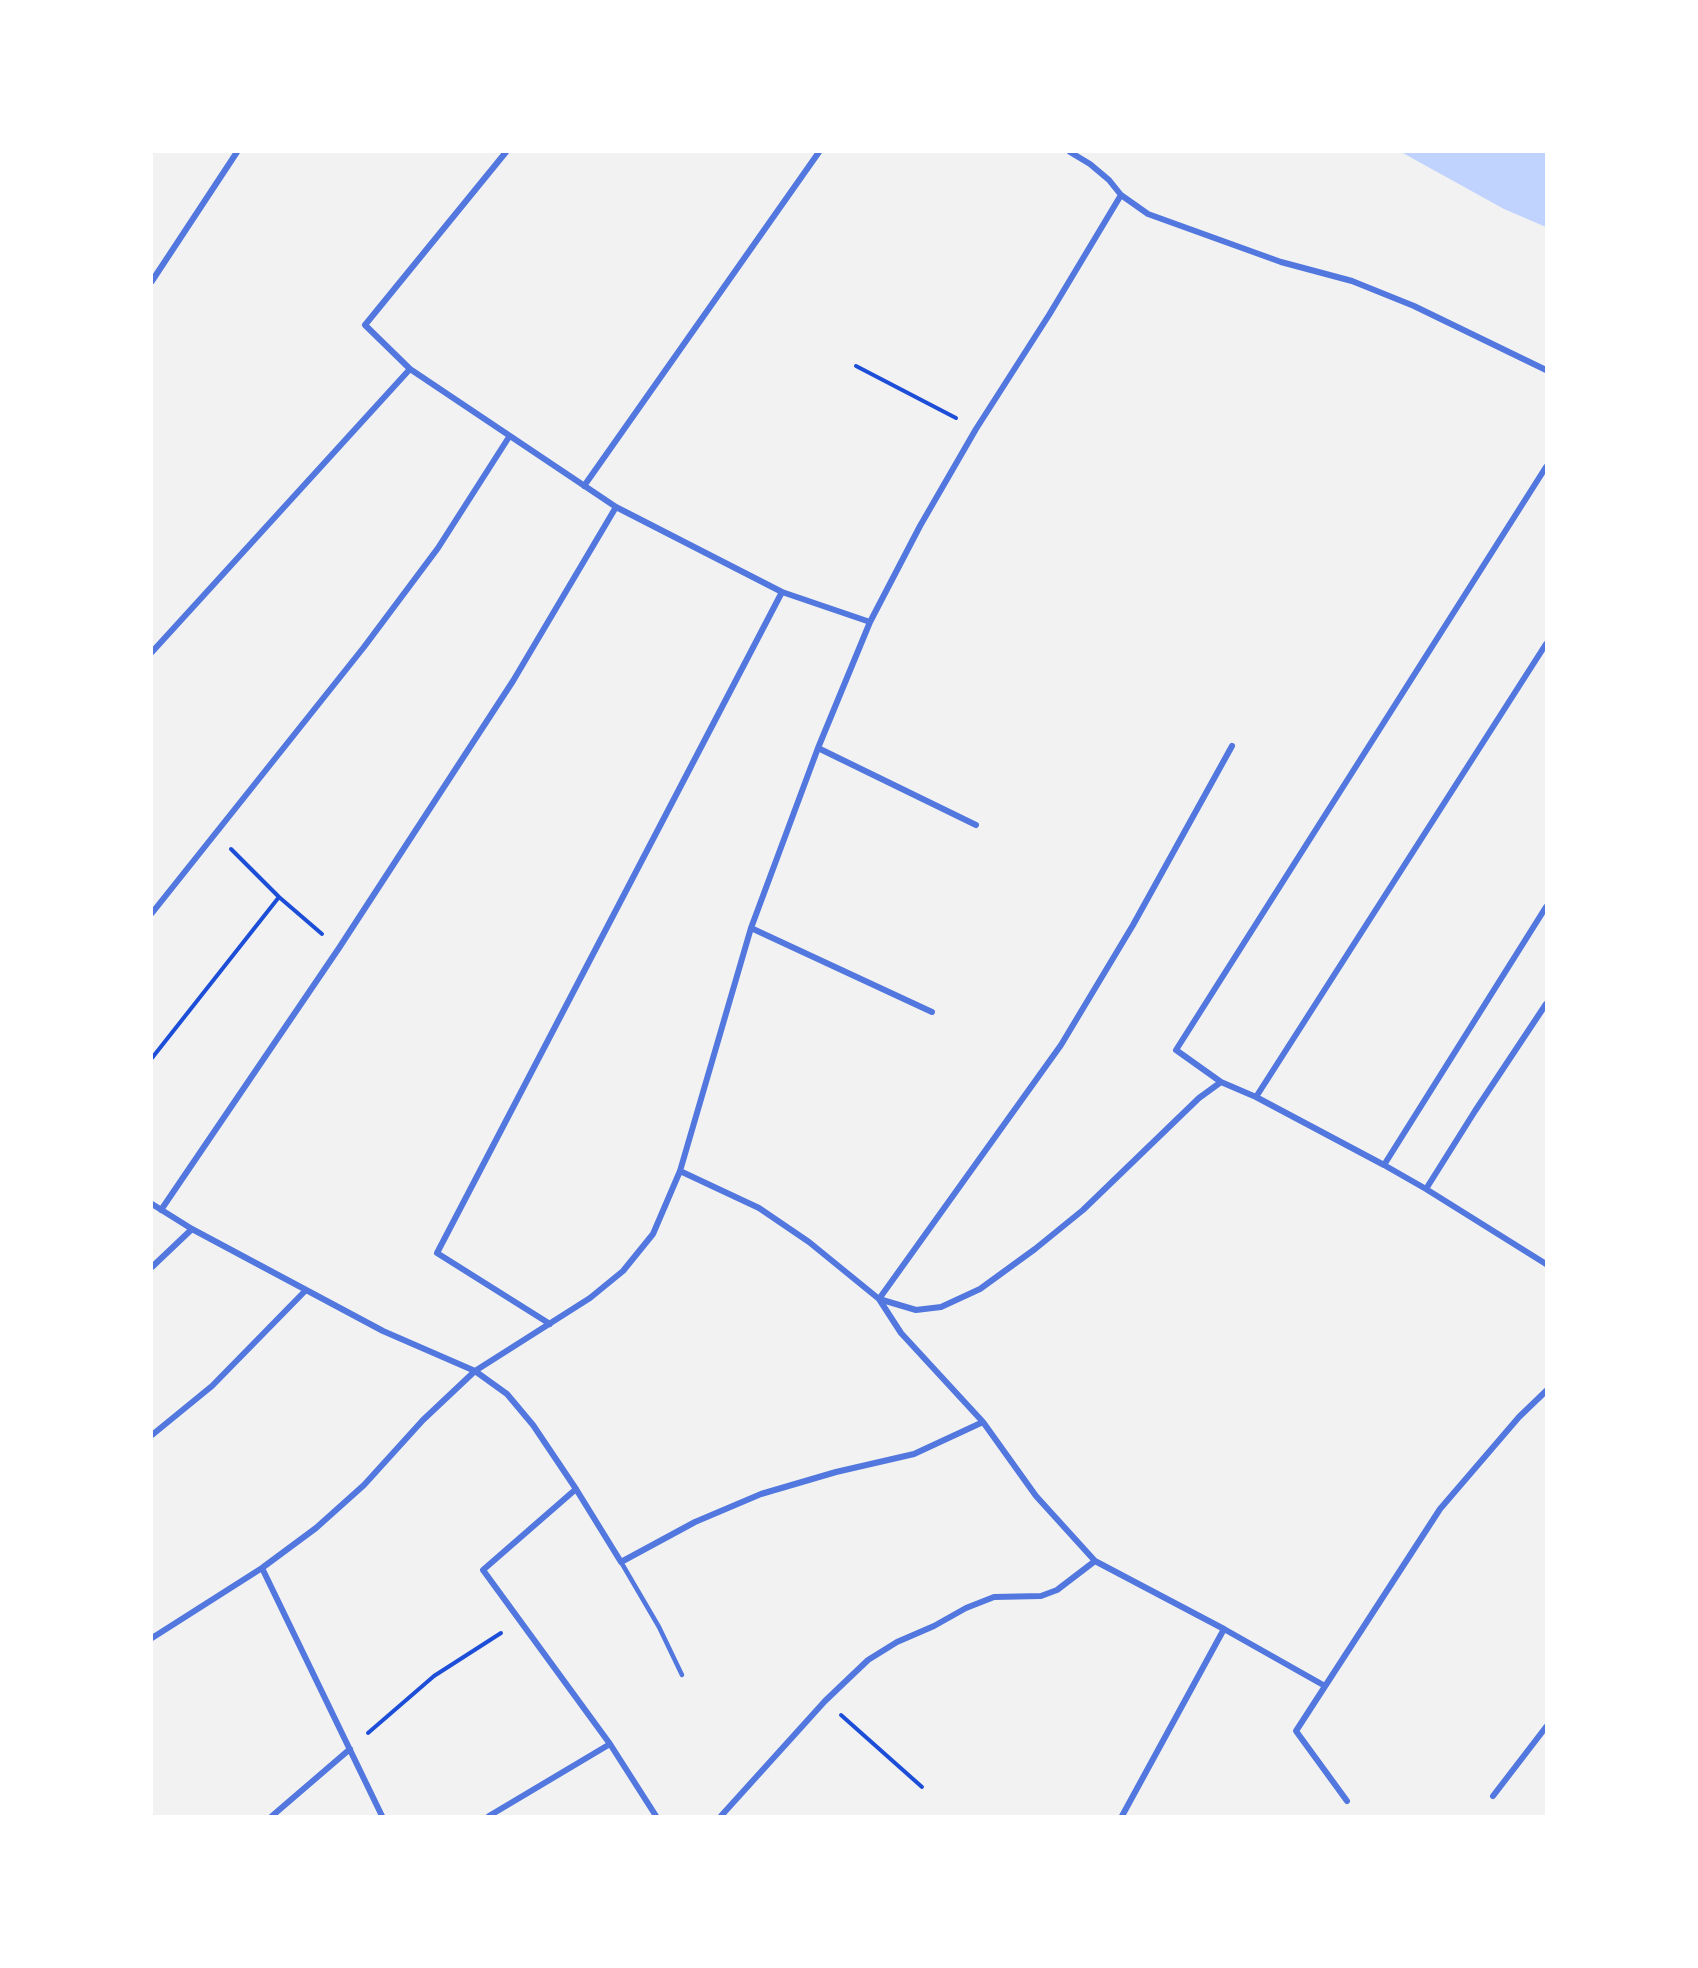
<!DOCTYPE html>
<style>
body{margin:0}
#map{position:relative;width:1698px;height:1968px;overflow:hidden;background:#f2f2f2;font-family:Commissioner,sans-serif}
canvas{display:block}
.frame{position:absolute;inset:0;border:153px solid #fff;pointer-events:none}
</style>
<div id="map">
<canvas width="1698" height="1968"></canvas>
<div class="frame"></div>
</div>
<script>
const ctx = document.querySelector('canvas').getContext('2d');
ctx.lineJoin = 'round';
function paint(path, color) { ctx.fillStyle = color; ctx.fill(path, 'evenodd'); }
const shape = rows => new Path2D(rows.map(r => 'M' + r).join(''));
function strokePath(path, color, width, dash) { ctx.strokeStyle = color; ctx.lineWidth = width; ctx.lineCap = dash ? 'butt' : 'round'; ctx.setLineDash(dash || []); ctx.stroke(path); }
paint(shape([
 [1401,152,1546,152,1546,227,1504,209]
]), '#bfd3fe');
strokePath(shape([
 [856,366,956,418],
 [231,849,279,897,322,934],
 [152,1058,279,897],
 [841,1715,922,1787],
 [368,1733,434,1676,501,1633]
]), '#1d4ed8', 4);
strokePath(shape([
 [621,1562,659,1627,682,1675]
]), '#5277de', 4.5);
strokePath(shape([
 [506,152,365,325,410,369,616,507,782,592,870,622],
 [1070,152,1090,164,1109,180,1121,195,1148,214,1281,262,1352,281,1414,306,1546,370],
 [152,281,237,152],
 [1546,467,1176,1050,1221,1082,1256,1097,1384,1165,1426,1189,1546,1264],
 [584,486,819,152],
 [152,652,410,369],
 [818,748,976,825],
 [152,913,364,647,438,548,509,437],
 [751,928,932,1012],
 [1256,1097,1546,644],
 [1384,1165,1546,907],
 [680,1171,759,1208,809,1242,879,1299,901,1333,983,1422,1036,1496,1095,1561,1224,1629,1325,1686],
 [1426,1189,1475,1111,1546,1004],
 [152,1204,192,1229,383,1331,475,1371,507,1394,533,1425,576,1489,621,1562,695,1522,761,1494,836,1472,914,1454,983,1422],
 [161,1210,339,948,513,681,616,507],
 [152,1267,192,1229],
 [879,1299,1061,1045,1133,925,1232,746],
 [879,1299,916,1310,941,1307,980,1289,1035,1249,1083,1210,1199,1098,1221,1082],
 [550,1324,437,1253,782,592],
 [152,1435,212,1386,306,1290],
 [576,1489,483,1570,610,1744,656,1816],
 [262,1568,382,1816],
 [152,1638,262,1568,316,1528,364,1485,423,1420,475,1371,590,1298,623,1271,653,1234,680,1171,751,928,818,748,870,622,920,526,976,429,1049,315,1121,195],
 [1493,1796,1546,1727],
 [1347,1801,1296,1731,1440,1509,1519,1417,1546,1391],
 [272,1816,350,1749],
 [489,1816,610,1744],
 [721,1816,825,1701,868,1660,897,1642,934,1626,966,1608,994,1597,1041,1596,1057,1590,1095,1561],
 [1122,1816,1224,1629]
]), '#5277de', 6);
</script>
